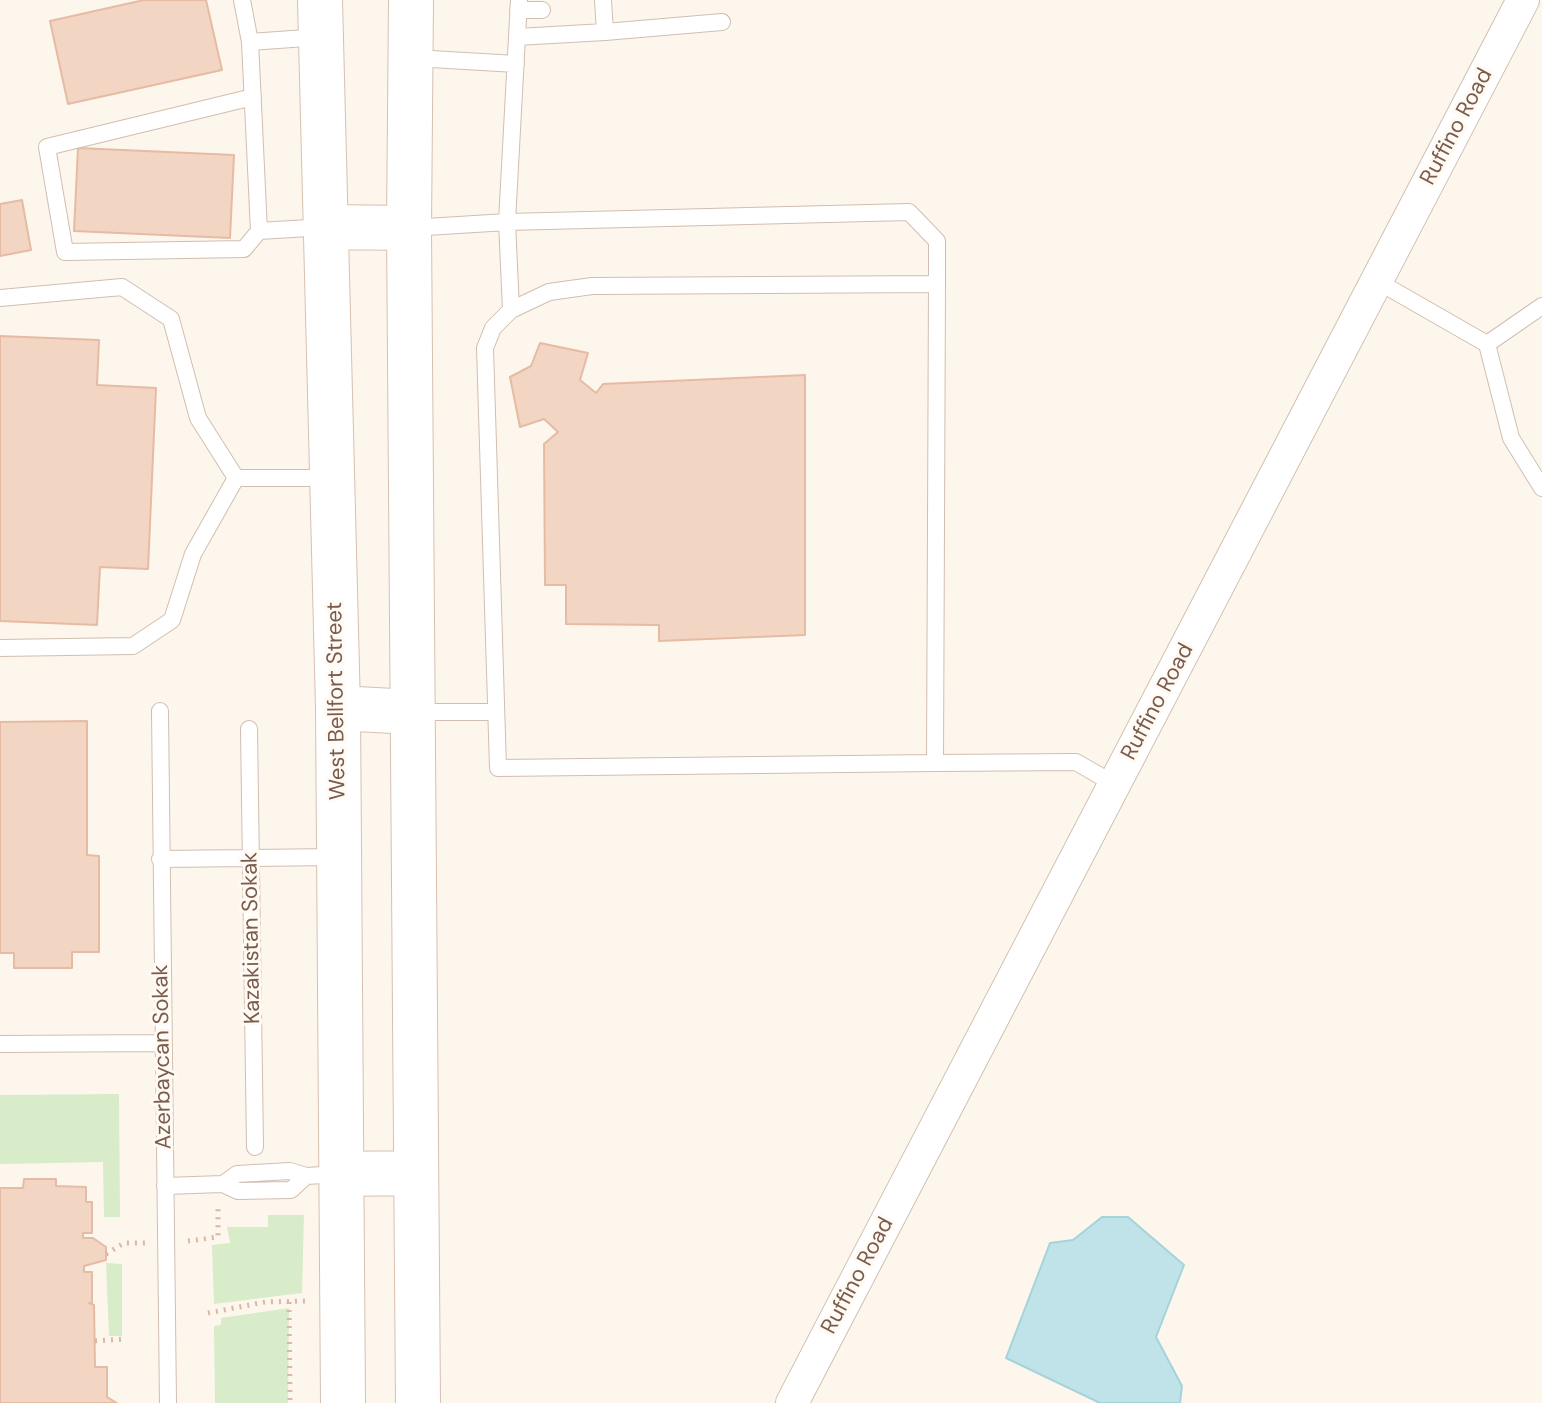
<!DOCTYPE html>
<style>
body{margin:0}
canvas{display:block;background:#fdf6ec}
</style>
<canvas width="1542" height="1403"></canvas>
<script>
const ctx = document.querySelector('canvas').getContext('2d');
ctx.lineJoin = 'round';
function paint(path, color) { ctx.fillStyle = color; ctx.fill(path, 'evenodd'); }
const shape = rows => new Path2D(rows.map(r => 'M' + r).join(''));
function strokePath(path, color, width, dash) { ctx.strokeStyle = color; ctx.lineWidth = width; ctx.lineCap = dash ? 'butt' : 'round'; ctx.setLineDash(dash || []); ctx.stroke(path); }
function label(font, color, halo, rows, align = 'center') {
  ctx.font = font + ' "DM Sans",sans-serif'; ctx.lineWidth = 6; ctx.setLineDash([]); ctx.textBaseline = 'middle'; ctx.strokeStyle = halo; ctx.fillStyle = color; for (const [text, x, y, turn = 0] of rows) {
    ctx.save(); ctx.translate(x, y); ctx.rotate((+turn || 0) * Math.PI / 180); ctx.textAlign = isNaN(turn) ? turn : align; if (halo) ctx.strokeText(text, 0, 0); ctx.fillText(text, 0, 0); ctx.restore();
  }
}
paint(shape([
 [119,1094,120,1217,104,1217,103,1162,0,1164,0,1095],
 [268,1215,304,1215,302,1293,214,1304,212,1245,230,1243,227,1227,268,1227],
 [106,1263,122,1264,122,1336,109,1336],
 [289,1308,288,1403,215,1403,214,1326,221,1325,221,1318]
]), '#d8ecc9');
const water = shape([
 [1102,1217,1128,1217,1184,1265,1156,1337,1182,1386,1180,1403,1100,1403,1006,1358,1050,1243,1073,1240,1102,1217]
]);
paint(water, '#bfe3e8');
strokePath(water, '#a5d3da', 2);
const building = shape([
 [144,0,206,0,222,70,68,104,50,21,144,0],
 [78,148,234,155,230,238,74,231,78,148],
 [22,200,31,250,0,256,0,204,22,200],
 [0,336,99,340,97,385,156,388,148,569,100,567,97,625,0,621,0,336],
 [540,343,588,353,580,380,596,393,603,384,805,375,805,635,659,641,659,625,566,624,566,585,545,585,544,444,558,432,544,419,520,427,510,377,531,366,540,343],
 [87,721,87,855,99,856,99,952,72,952,72,968,14,968,14,953,0,953,0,722,87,721],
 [24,1179,56,1179,56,1186,86,1187,86,1202,92,1202,92,1233,83,1233,83,1238,93,1238,106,1247,106,1260,84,1266,84,1272,92,1272,92,1303,89,1303,94,1305,95,1367,107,1367,107,1397,117,1403,0,1403,0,1188,23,1188,24,1179]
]);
paint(building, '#f3d5c3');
strokePath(building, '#e6bba3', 2);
const lane = shape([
 [242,0,250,42,259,231],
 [518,10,542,10],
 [605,32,722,22],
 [517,37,605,32,603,0],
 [250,42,320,37],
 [414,58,516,64],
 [253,97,47,147,65,252,244,249,259,231,326,227],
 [410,228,507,222,519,0],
 [1377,281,1487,344,1511,438,1542,488],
 [0,298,122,287,171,319,198,418,236,478],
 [511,310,507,222,909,212,937,241,937,284,935,763,498,768,485,348,493,328,511,310,549,292,592,286,937,284],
 [1487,344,1542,306],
 [236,478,332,478],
 [0,648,133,646,172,620,193,554,236,478],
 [160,711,168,1403],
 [413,712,496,712],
 [249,729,255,1147],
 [935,763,1076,762,1114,784],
 [160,859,338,857],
 [0,1044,163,1043],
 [306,1176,291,1190,238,1191,223,1184,237,1174,290,1171,306,1176,340,1174],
 [165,1186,223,1184]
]);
const street = shape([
 [792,1403,1523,0]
]);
const secondary = shape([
 [320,0,338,708,343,1403],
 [411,0,409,228,418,1403],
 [328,227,409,228],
 [338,708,412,712],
 [340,1174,416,1173]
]);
strokePath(lane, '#d1beb0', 18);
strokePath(street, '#d1beb0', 34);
strokePath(secondary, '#d6c0b0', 46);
strokePath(shape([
 [188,1241,218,1237,218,1204],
 [106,1254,124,1243,146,1243],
 [289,1302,290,1403],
 [208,1313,265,1302,306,1301],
 [95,1341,125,1339]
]), '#d9b8a5', 5, [2, 6]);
strokePath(lane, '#fff', 16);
strokePath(street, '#fff', 32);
strokePath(secondary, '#fff', 44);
label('22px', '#7a5c4d', '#fffaf3', [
 ["Ruffino Road",1457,127,-62],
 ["West Bellfort Street",337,701,-91],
 ["Ruffino Road",1158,702,-62],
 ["Kazakistan Sokak",252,938,-91],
 ["Azerbaycan Sokak",163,1057,-91],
 ["Ruffino Road",858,1276,-62]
]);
</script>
